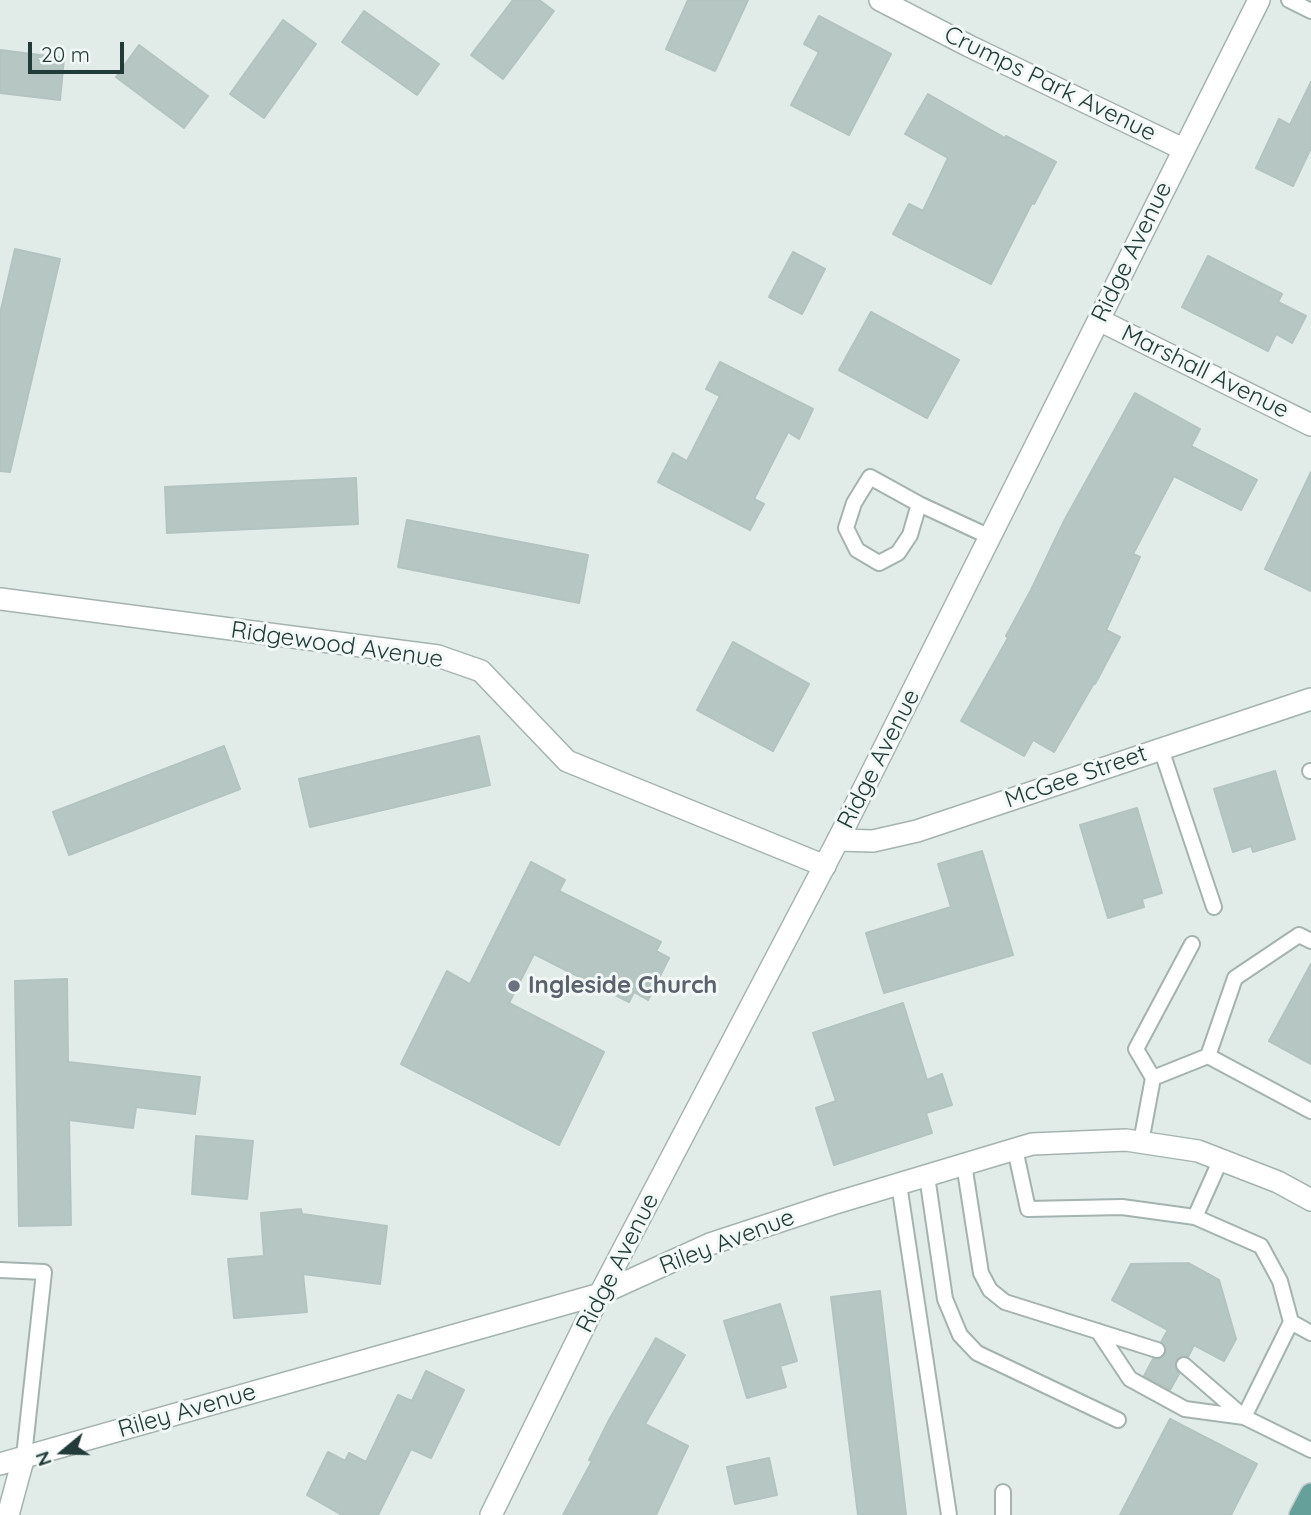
<!DOCTYPE html>
<style>
body{margin:0}
#map{position:relative;width:1311px;height:1515px;overflow:hidden;background:#e1ebe8;font-family:Quicksand,sans-serif}
canvas{display:block}
.north{position:absolute;left:28px;top:1417px;width:70px;height:70px;-webkit-text-stroke:5px #f1f8f5;paint-order:stroke;rotate:251deg;font-size:19px;font-weight:700;line-height:28px;text-align:center;color:#223b39}
.north::after{content:'';display:block;margin:auto;width:24px;height:32px;background:#223b39;clip-path:polygon(50% 0,100% 100%,50% 72%,0 100%)}
.scale{position:absolute;left:28px;top:42px;width:96px;height:32px;box-sizing:border-box;border:4px solid #223b39;border-top:0;padding-left:9px;font-size:21px;line-height:24px;white-space:nowrap;color:#223b39;-webkit-text-stroke:5px #f1f8f5;paint-order:stroke}
</style>
<div id="map">
<canvas width="1311" height="1515"></canvas>
<div class="north">N</div>
<div class="scale">20 m</div>
</div>
<script>
const ctx = document.querySelector('canvas').getContext('2d');
ctx.lineJoin = 'round';
function paint(path, color) { ctx.fillStyle = color; ctx.fill(path, 'evenodd'); }
const shape = rows => new Path2D(rows.map(r => 'M' + r).join(''));
function strokePath(path, color, width, dash) { ctx.strokeStyle = color; ctx.lineWidth = width; ctx.lineCap = dash ? 'butt' : 'round'; ctx.setLineDash(dash || []); ctx.stroke(path); }
function label(font, color, halo, rows, align = 'center') {
  ctx.font = font + ' Quicksand,sans-serif'; ctx.lineWidth = 6; ctx.setLineDash([]); ctx.textBaseline = 'middle'; ctx.strokeStyle = halo; ctx.fillStyle = color; for (const [text, x, y, turn = 0] of rows) {
    ctx.save(); ctx.translate(x, y); ctx.rotate((+turn || 0) * Math.PI / 180); ctx.textAlign = isNaN(turn) ? turn : align; if (halo) ctx.strokeText(text, 0, 0); ctx.fillText(text, 0, 0); ctx.restore();
  }
}
const building = shape([
 [513,0,539,0,554,11,503,79,471,55,513,0],
 [688,0,748,0,715,71,666,49,688,0],
 [364,11,439,64,417,95,342,42,364,11],
 [819,16,891,54,849,135,791,105,819,52,804,44,819,16],
 [283,20,316,44,264,118,230,94,283,20],
 [139,45,208,96,184,128,116,77,139,45],
 [0,50,64,58,60,100,0,93,0,50],
 [1311,82,1311,148,1293,186,1256,168,1279,119,1290,125,1311,82],
 [928,94,1005,138,1006,136,1056,162,1034,204,1032,203,991,284,893,234,909,204,923,211,948,158,905,134,928,94],
 [15,249,60,259,10,472,0,471,0,314,15,249],
 [793,252,825,269,802,314,769,297,793,252],
 [1208,256,1282,294,1278,302,1306,316,1292,343,1276,334,1268,351,1182,307,1208,256],
 [871,312,959,360,927,418,839,370,871,312],
 [720,362,813,409,799,439,788,432,754,499,764,504,750,530,658,482,673,453,687,461,720,396,706,389,720,362],
 [1135,393,1200,429,1191,446,1257,480,1241,510,1174,476,1133,554,1140,557,1106,630,1120,637,1095,684,1094,683,1054,752,1033,740,1024,756,961,721,1008,638,1006,636,1031,590,1064,521,1135,393],
 [1311,472,1311,591,1265,569,1311,472],
 [356,478,358,524,167,533,165,487,356,478],
 [407,520,588,555,579,603,398,567,407,520],
 [733,642,809,684,773,751,697,710,733,642],
 [479,736,490,785,310,827,299,779,479,736],
 [224,746,240,789,69,855,53,812,224,746],
 [1275,771,1295,839,1253,852,1251,846,1233,852,1214,789,1275,771],
 [1137,808,1162,893,1142,899,1144,907,1108,918,1080,825,1137,808],
 [982,851,1013,955,884,993,866,933,951,907,938,864,982,851],
 [531,862,565,880,559,891,661,942,656,951,669,958,648,1000,634,992,629,1002,534,954,509,1003,604,1052,559,1145,401,1064,447,971,470,984,531,862],
 [1311,964,1311,1064,1269,1041,1311,964],
 [67,979,68,1062,200,1077,195,1114,136,1107,133,1128,69,1120,71,1225,19,1226,15,981,67,979],
 [903,1003,927,1080,942,1074,952,1105,926,1113,932,1133,834,1165,816,1108,836,1101,813,1033,903,1003],
 [196,1136,253,1141,247,1199,192,1194,196,1136],
 [301,1209,302,1214,387,1226,380,1284,303,1274,307,1312,234,1318,228,1259,264,1256,261,1213,301,1209],
 [1188,1263,1219,1280,1236,1339,1224,1361,1194,1345,1188,1357,1182,1356,1177,1358,1175,1367,1179,1374,1170,1390,1144,1376,1153,1359,1160,1359,1166,1354,1166,1347,1161,1342,1168,1330,1112,1300,1131,1264,1188,1263],
 [880,1291,906,1515,858,1515,831,1297,880,1291],
 [780,1304,797,1361,780,1366,786,1387,747,1398,724,1321,780,1304],
 [656,1338,685,1355,645,1424,688,1446,656,1515,563,1515,592,1461,589,1460,609,1420,656,1338],
 [426,1371,464,1390,431,1458,411,1449,378,1515,342,1515,307,1495,328,1452,345,1461,349,1453,366,1462,398,1395,412,1401,426,1371],
 [1170,1419,1257,1464,1231,1515,1120,1515,1170,1419],
 [769,1458,777,1495,735,1504,727,1467,769,1458]
]);
paint(building, '#b6c6c2');
strokePath(building, '#b3c4c0', 2);
const service = shape([
 [1289,0,1311,11],
 [919,504,910,535,898,553,879,563,857,550,846,528,854,503,870,477,919,504,990,537],
 [1161,749,1214,907],
 [1310,771,1311,771],
 [1311,941,1299,935,1235,978,1208,1056,1311,1111],
 [1153,1078,1136,1049,1192,944],
 [1141,1142,1153,1078,1208,1056],
 [1015,1149,1028,1209,1122,1207,1195,1217,1221,1159],
 [964,1164,981,1273,990,1290,1005,1302,1157,1350],
 [927,1176,945,1299,960,1335,977,1353,1118,1420],
 [899,1184,949,1515],
 [1195,1217,1261,1246,1280,1281,1291,1322,1311,1333],
 [0,1270,44,1272,24,1456],
 [1098,1331,1130,1379,1185,1409,1244,1417,1291,1322],
 [1184,1365,1244,1417,1311,1450],
 [1003,1492,1003,1515]
]);
const minor = shape([
 [880,0,969,46,1183,149],
 [1099,320,1311,425],
 [0,599,438,656,481,671,567,761,825,866],
 [838,840,873,841,917,831,1311,699],
 [0,1464,600,1294,710,1244,832,1204,1032,1144,1126,1140,1198,1151,1278,1182,1311,1200],
 [8,1515,24,1456]
]);
const tertiary = shape([
 [491,1515,600,1294,838,840,1259,0]
]);
const primary = shape([
 [1300,1515,1311,1494]
]);
strokePath(service, '#a4b3b0', 18);
strokePath(minor, '#a4b3b0', 24);
strokePath(tertiary, '#a4b3b0', 24);
strokePath(primary, '#c1c8c8', 24);
strokePath(service, '#fff', 14);
strokePath(minor, '#fff', 21);
strokePath(tertiary, '#fff', 21);
strokePath(primary, '#66a09b', 21);
for (const [x, y, r, color] of [
 [514,986,7,"#6b7280"]
]) { const dot = new Path2D(); dot.arc(x, y, r, 0, 2 * Math.PI); ctx.fillStyle = color; ctx.fill(dot); strokePath(dot, '#f1f8f5', 2.5); }
label('24px', '#223b39', '#f1f8f5', [
 ["Crumps Park Avenue",1050,84,26],
 ["Ridge Avenue",1132,252,-64],
 ["Marshall Avenue",1205,372,26],
 ["Ridgewood Avenue",337,645,8],
 ["Ridge Avenue",879,759,-63],
 ["McGee Street",1076,777,-19],
 ["Riley Avenue",727,1242,-21],
 ["Ridge Avenue",618,1263,-63],
 ["Riley Avenue",187,1411,-16]
]);
label('bold 24px', '#5b616d', '#f1f8f5', [
 ["Ingleside Church",528,986]
], 'left');
</script>
